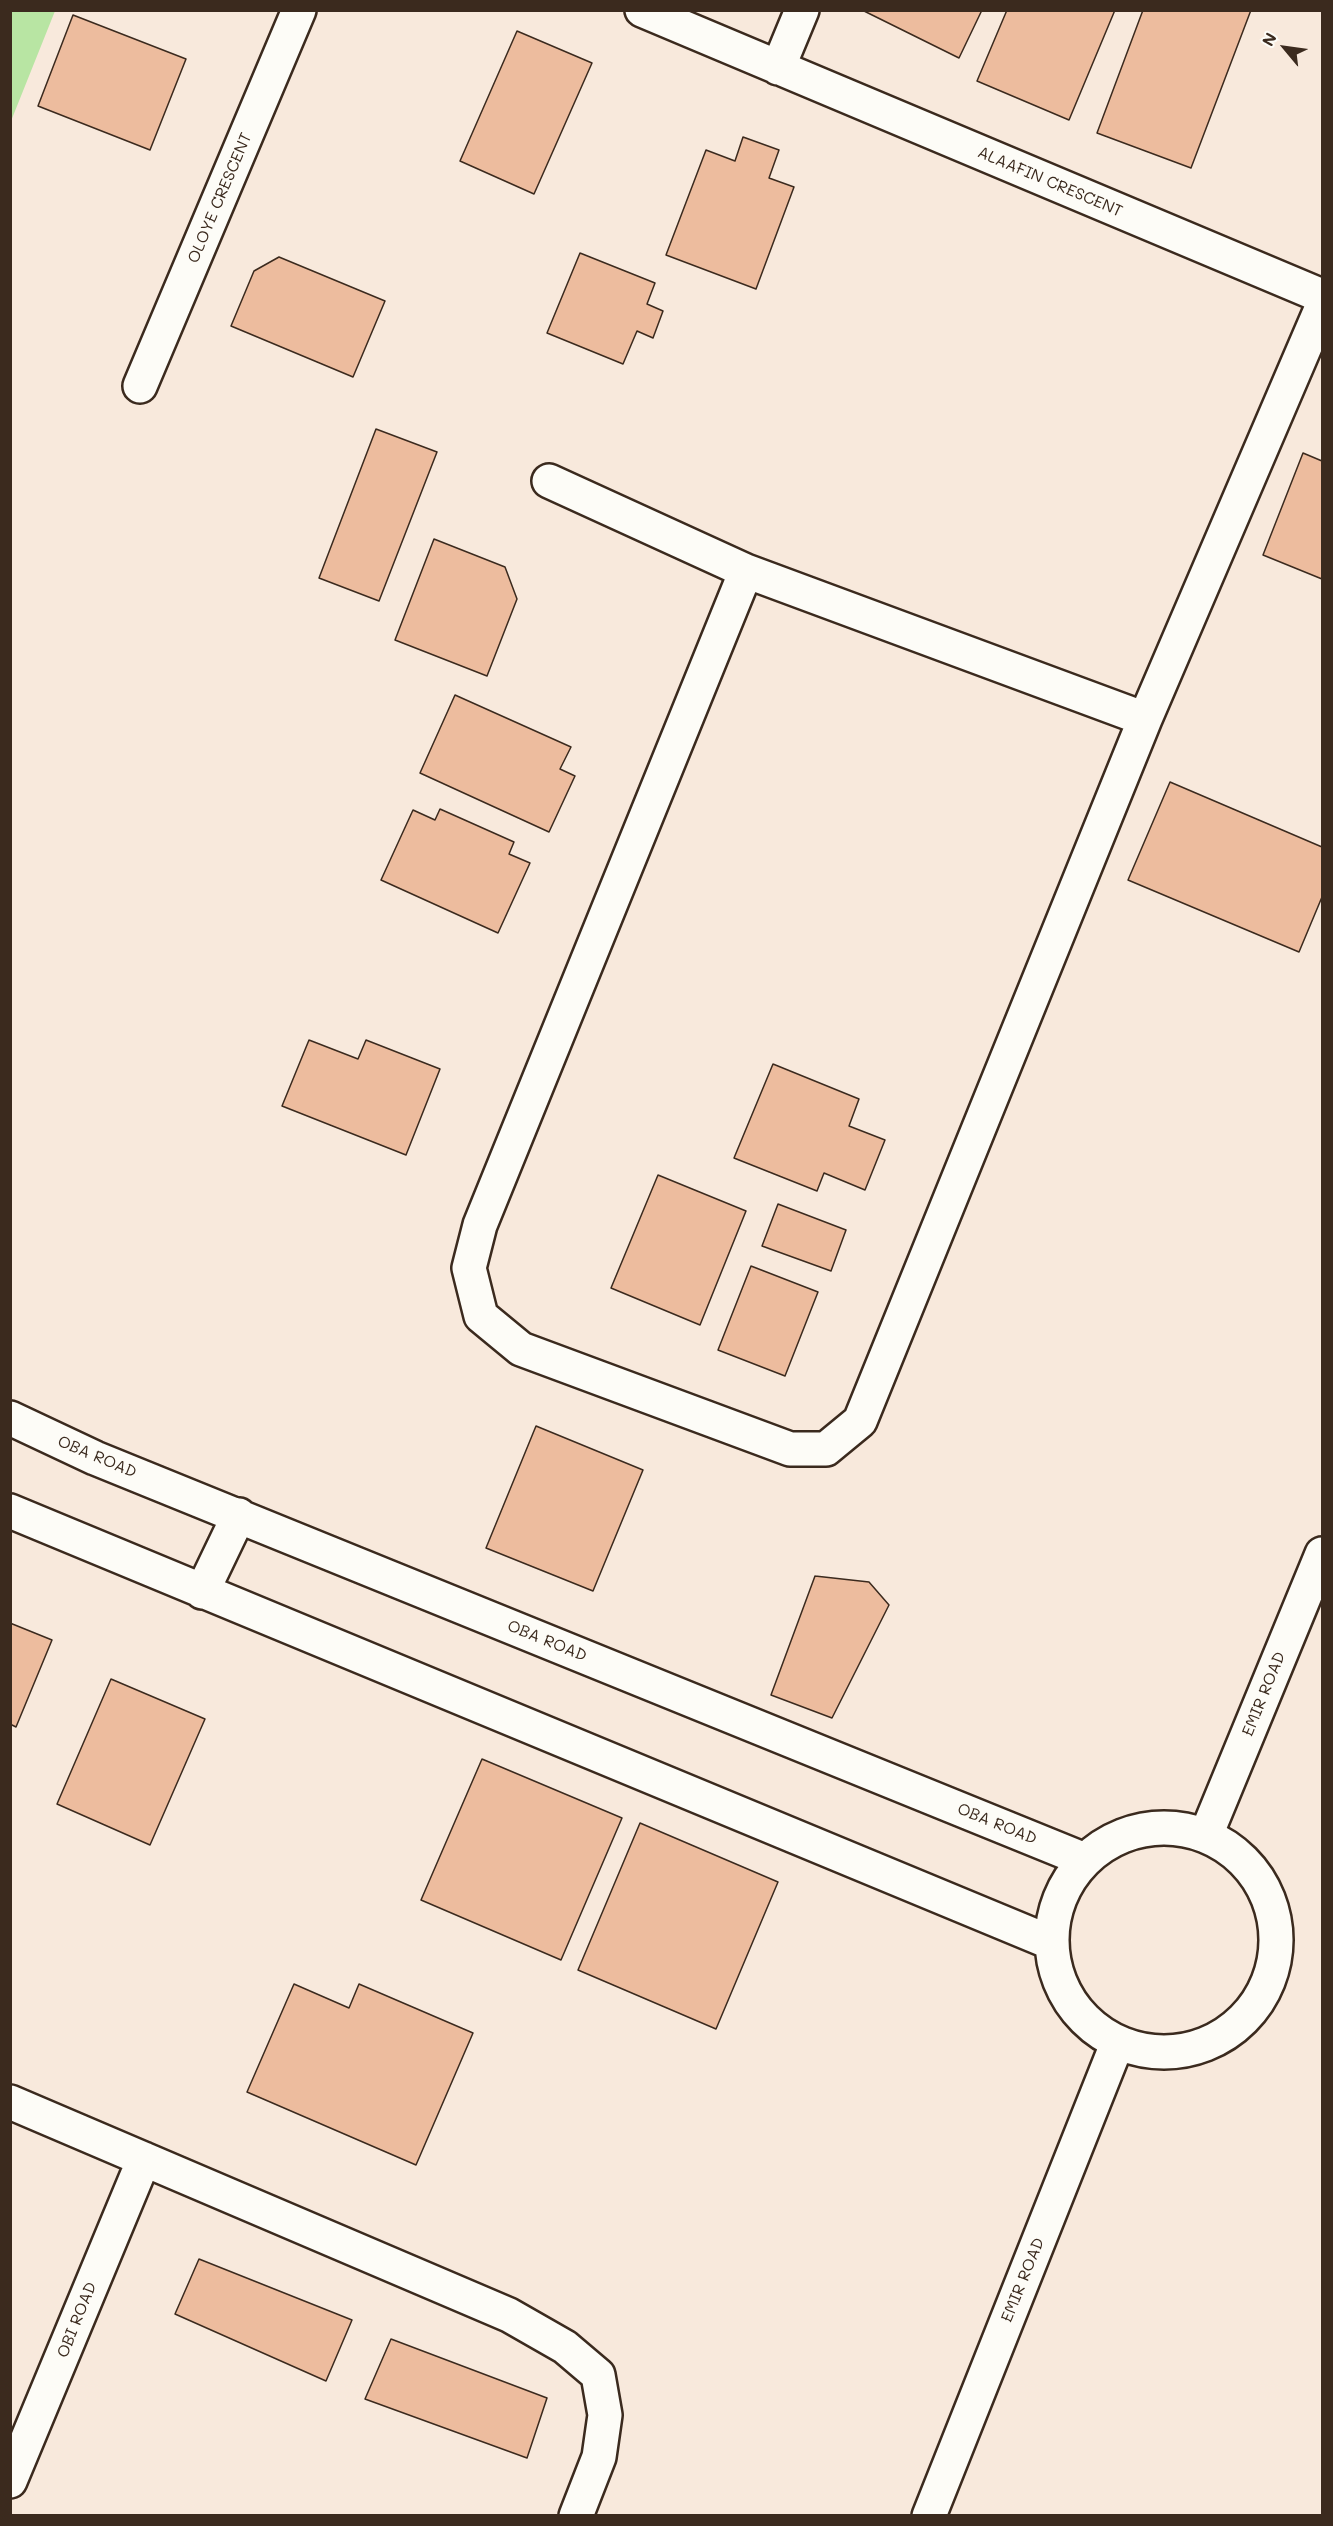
<!DOCTYPE html>
<style>
body{margin:0}
#map{position:relative;width:1333px;height:2526px;overflow:hidden;background:#f8e9dc;font-family:Mali,sans-serif}
canvas{display:block}
.frame{position:absolute;inset:0;border:12px solid #3b2a1e;pointer-events:none}
.north{position:absolute;left:1255px;top:18px;width:60px;height:60px;-webkit-text-stroke:4px #fdfcf7;paint-order:stroke;rotate:299deg;font-size:16px;font-weight:700;line-height:24px;text-align:center;color:#3b2a1e}
.north::after{content:'';display:block;margin:auto;width:21px;height:27px;background:#3b2a1e;clip-path:polygon(50% 0,100% 100%,50% 72%,0 100%)}
</style>
<div id="map">
<canvas width="1333" height="2526"></canvas>
<div class="frame"></div>
<div class="north">N</div>
</div>
<script>
const ctx = document.querySelector('canvas').getContext('2d');
ctx.lineJoin = 'round';
function paint(path, color) { ctx.fillStyle = color; ctx.fill(path, 'evenodd'); }
const shape = rows => new Path2D(rows.map(r => 'M' + r).join(''));
function strokePath(path, color, width, dash) { ctx.strokeStyle = color; ctx.lineWidth = width; ctx.lineCap = dash ? 'butt' : 'round'; ctx.setLineDash(dash || []); ctx.stroke(path); }
function label(font, color, halo, rows, align = 'center') {
  ctx.font = font + ' Mali,sans-serif'; ctx.lineWidth = 6; ctx.setLineDash([]); ctx.textBaseline = 'middle'; ctx.strokeStyle = halo; ctx.fillStyle = color; for (const [text, x, y, turn = 0] of rows) {
    ctx.save(); ctx.translate(x, y); ctx.rotate((+turn || 0) * Math.PI / 180); ctx.textAlign = isNaN(turn) ? turn : align; if (halo) ctx.strokeText(text, 0, 0); ctx.fillText(text, 0, 0); ctx.restore();
  }
}
paint(shape([
 [11,10,55,11,11,121,10,11]
]), '#b8e5a3');
const building = shape([
 [862,10,982,10,959,58,862,10],
 [1007,10,1115,10,1069,120,977,81,1007,10],
 [1143,10,1251,10,1191,168,1097,133,1143,10],
 [73,15,186,59,150,150,38,106,73,15],
 [517,31,592,63,534,194,460,161,517,31],
 [743,137,779,150,769,178,794,187,756,289,666,255,706,150,735,161,743,137],
 [580,253,655,283,647,304,663,311,653,338,637,331,623,364,547,333,580,253],
 [279,257,385,301,353,377,231,326,254,271,279,257],
 [376,429,437,452,379,601,319,578,376,429],
 [1303,453,1322,461,1322,579,1263,555,1303,453],
 [434,539,505,567,517,599,487,676,395,640,434,539],
 [455,695,571,747,560,769,575,776,549,832,420,773,455,695],
 [1170,782,1322,847,1322,897,1299,952,1128,880,1170,782],
 [440,809,514,842,509,854,530,863,498,933,381,880,413,810,435,820,440,809],
 [309,1040,358,1059,366,1040,440,1069,406,1155,282,1106,309,1040],
 [773,1064,859,1099,849,1126,885,1140,865,1190,824,1173,817,1191,734,1158,773,1064],
 [658,1175,746,1211,700,1325,611,1288,658,1175],
 [778,1204,846,1230,831,1271,762,1246,778,1204],
 [751,1266,818,1292,785,1376,718,1350,751,1266],
 [536,1426,643,1470,593,1591,486,1548,536,1426],
 [815,1576,869,1582,889,1605,832,1718,771,1695,815,1576],
 [10,1623,52,1640,16,1727,10,1724,10,1623],
 [111,1679,205,1719,150,1845,57,1804,111,1679],
 [482,1759,622,1818,561,1960,421,1900,482,1759],
 [640,1823,778,1882,716,2029,578,1970,640,1823],
 [294,1984,349,2008,359,1984,473,2033,416,2165,247,2092,294,1984],
 [199,2259,352,2320,326,2381,175,2314,199,2259],
 [391,2339,547,2398,527,2458,365,2399,391,2339]
]);
paint(building, '#edbc9e');
strokePath(building, '#3b2a1e', 1.5);
const minor = shape([
 [642,10,1322,296],
 [778,68,802,10],
 [140,386,299,10],
 [549,481,746,571,1145,719],
 [746,571,480,1225,469,1268,481,1316,521,1349,790,1449,826,1449,860,1421,1145,719,1322,307],
 [10,1418,95,1458,1085,1860],
 [10,1511,1052,1943],
 [202,1592,239,1515],
 '1052 1940a112 112 0 1 1 224 0a112 112 0 1 1-224 0Z',
 [1206,1835,1322,1554],
 [10,2102,509,2315,565,2347,598,2375,605,2415,599,2457,576,2516],
 [10,2481,144,2159],
 [929,2516,1117,2044]
]);
strokePath(minor, '#3b2a1e', 38);
strokePath(minor, '#fdfcf7', 33);
label('16px', '#3b2a1e', '#fdfcf7', [
 ["ALAAFIN CRESCENT",1050,182,23],
 ["OLOYE CRESCENT",220,198,-67],
 ["OBA ROAD",97,1457,23],
 ["OBA ROAD",547,1641,22],
 ["EMIR ROAD",1264,1694,-68],
 ["OBA ROAD",997,1824,22],
 ["EMIR ROAD",1023,2280,-68],
 ["OBI ROAD",77,2320,-68]
]);
</script>
